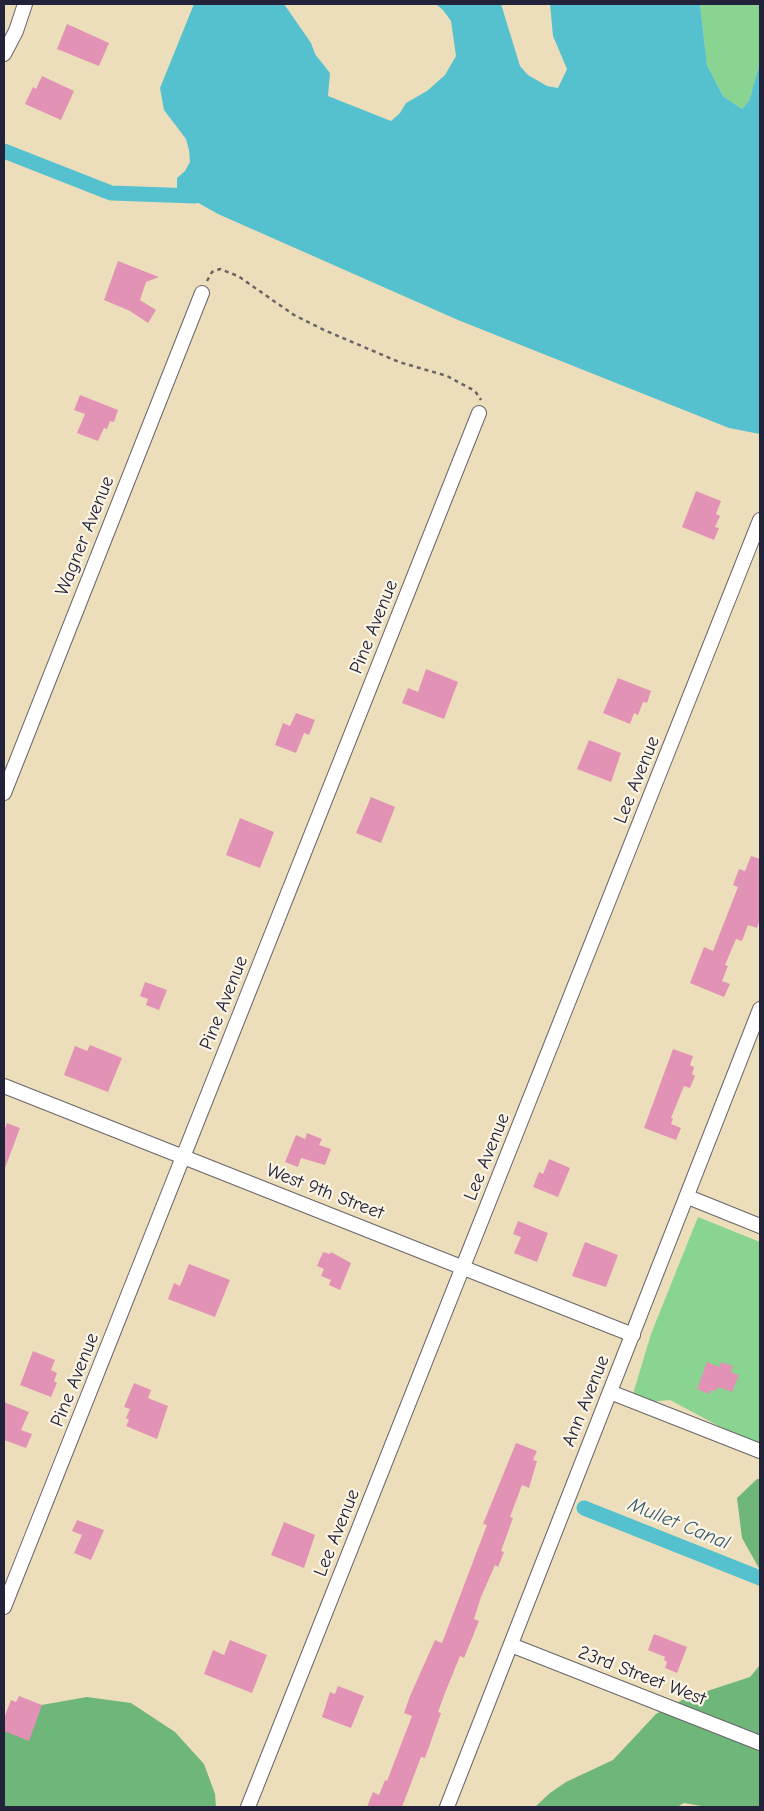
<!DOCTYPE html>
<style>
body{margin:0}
#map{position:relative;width:764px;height:1811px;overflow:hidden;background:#eddebb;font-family:"Comic Neue",sans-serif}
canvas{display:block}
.frame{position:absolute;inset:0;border:5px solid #22223b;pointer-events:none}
</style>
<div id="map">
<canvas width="764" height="1811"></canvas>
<div class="frame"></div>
</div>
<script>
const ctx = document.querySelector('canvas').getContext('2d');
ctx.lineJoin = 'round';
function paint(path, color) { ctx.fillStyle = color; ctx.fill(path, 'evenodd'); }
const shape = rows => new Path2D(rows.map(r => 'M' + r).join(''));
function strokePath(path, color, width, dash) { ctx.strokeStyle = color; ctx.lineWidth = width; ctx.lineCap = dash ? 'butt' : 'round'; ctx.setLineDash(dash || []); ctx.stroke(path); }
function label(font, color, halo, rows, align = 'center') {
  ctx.font = font + ' "Comic Neue",sans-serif'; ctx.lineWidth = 4.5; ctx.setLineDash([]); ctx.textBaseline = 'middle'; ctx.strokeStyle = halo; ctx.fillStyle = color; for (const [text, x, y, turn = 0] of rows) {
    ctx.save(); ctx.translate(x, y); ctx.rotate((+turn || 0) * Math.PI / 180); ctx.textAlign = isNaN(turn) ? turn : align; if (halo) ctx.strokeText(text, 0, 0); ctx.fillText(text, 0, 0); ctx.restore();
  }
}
paint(shape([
 [700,4,760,4,760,62,749,101,742,109,723,96,707,65],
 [698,1217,760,1242,760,1448,670,1400,630,1404,651,1334]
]), '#89d490');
paint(shape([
 [757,1479,760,1479,760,1570,742,1538,737,1498],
 [760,1665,760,1807,707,1807,684,1803,677,1807,535,1807,550,1793,566,1782,613,1760,656,1714,686,1698,750,1677],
 [87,1697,131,1703,175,1732,204,1764,215,1794,216,1807,4,1807,4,1720,19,1709]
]), '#6eb67a');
paint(shape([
 [194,4,284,4,311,43,315,54,330,73,328,96,391,121,400,113,406,103,427,91,445,75,456,56,451,21,443,10,436,4,501,4,520,66,528,75,547,86,558,88,567,69,553,36,550,4,700,4,707,65,723,96,742,109,749,101,760,62,760,434,729,428,458,320,218,214,177,191,177,178,185,171,190,162,189,150,186,139,164,110,160,88]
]), '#55c1ce');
strokePath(shape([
 [4,151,111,193,195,196],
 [584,1508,760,1578]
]), '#55c1ce', 15);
paint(shape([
 [67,24,109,43,99,66,57,49],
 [42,76,74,91,61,120,25,104,33,87,36,89],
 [118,261,159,277,146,282,140,300,156,310,148,323,130,311,104,300],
 [80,395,118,410,114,422,110,421,107,429,104,428,98,441,77,433,85,414,74,410],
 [696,491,721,501,716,514,720,516,715,527,719,528,714,540,682,527],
 [426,669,458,682,444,719,402,703,408,688,418,692],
 [618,678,651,691,647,703,643,702,638,715,634,713,630,724,603,713],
 [296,713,315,720,309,735,304,733,296,753,275,745,283,723,290,726],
 [589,740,621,753,611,782,577,769],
 [371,797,395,807,381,843,356,833],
 [240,818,274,832,260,868,226,855],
 [751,856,760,859,760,919,757,928,748,925,742,941,736,939,725,965,728,966,722,981,730,984,724,997,690,983,704,947,713,951,738,887,733,885,739,869,745,871],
 [145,982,167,990,159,1010,146,1005,148,999,140,996],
 [90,1045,122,1058,108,1092,64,1075,75,1046,87,1051],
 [673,1049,693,1056,690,1065,694,1067,692,1074,695,1076,690,1088,684,1086,671,1118,673,1119,671,1124,681,1128,676,1140,644,1128],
 [7,1123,20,1128,5,1168,4,1132],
 [307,1133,322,1139,319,1145,331,1149,325,1165,301,1158,298,1167,285,1162,296,1135,305,1139],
 [549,1159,570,1168,558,1197,533,1187,539,1172,543,1174],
 [518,1221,548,1233,537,1262,514,1253,521,1237,513,1234],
 [585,1242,618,1255,606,1287,572,1276],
 [323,1252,330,1254,331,1252,351,1263,340,1290,329,1285,331,1280,321,1276,324,1269,317,1266],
 [189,1264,230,1280,215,1317,168,1299,174,1283,180,1286],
 [33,1351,55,1360,51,1370,57,1373,54,1381,57,1383,51,1397,20,1385],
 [707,1362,719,1367,721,1362,733,1366,731,1372,739,1375,732,1392,718,1387,716,1391,711,1390,709,1394,697,1389],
 [134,1383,151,1390,148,1398,168,1406,157,1439,126,1426,129,1420,126,1418,130,1409,124,1407],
 [4,1402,29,1412,21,1430,32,1434,26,1448,4,1440],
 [516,1443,537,1451,533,1460,537,1461,529,1488,522,1485,510,1517,513,1518,501,1551,504,1552,498,1567,495,1565,481,1597,474,1619,479,1621,464,1658,460,1656,445,1693,438,1712,441,1713,425,1758,421,1757,402,1807,367,1807,373,1792,379,1795,385,1780,387,1781,412,1716,404,1713,410,1696,435,1640,442,1643,487,1525,483,1524],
 [77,1520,104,1530,91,1560,74,1553,82,1535,72,1531],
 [284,1522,315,1535,304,1568,271,1555],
 [654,1634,687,1647,677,1673,665,1668,667,1662,664,1660,665,1657,648,1650],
 [230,1640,267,1655,252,1693,204,1674,213,1650,224,1655],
 [338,1686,364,1696,351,1728,322,1717,330,1692,335,1694],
 [19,1696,42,1705,29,1741,4,1731,4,1718,11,1700,16,1702]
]), '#e293b5');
const minor = shape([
 [4,54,16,31,25,4],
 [4,793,202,293],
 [4,1086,633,1335],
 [688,1197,760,1226],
 [610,1392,760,1451],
 [4,1607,479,413],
 [511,1645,760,1743],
 [248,1807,760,520],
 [447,1807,760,1009]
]);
strokePath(minor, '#696468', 16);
strokePath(shape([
 [207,281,212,272,220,269,238,276,294,315,324,330,399,362,447,376,475,391,481,400]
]), '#696468', 2.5, [4, 4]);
strokePath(minor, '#fff', 14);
label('19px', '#22223b', '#fcf5e5', [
 ["Wagner Avenue",85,536,-68],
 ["Pine Avenue",374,627,-68],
 ["Lee Avenue",637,780,-68],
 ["Pine Avenue",224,1003,-68],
 ["Lee Avenue",487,1157,-68],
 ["West 9th Street",325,1192,21],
 ["Pine Avenue",75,1380,-68],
 ["Ann Avenue",586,1401,-68],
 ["Lee Avenue",337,1533,-68],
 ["23rd Street West",642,1676,21]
]);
label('italic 20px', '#345a6e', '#fcf5e5', [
 ["Mullet Canal",679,1524,22]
]);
</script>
